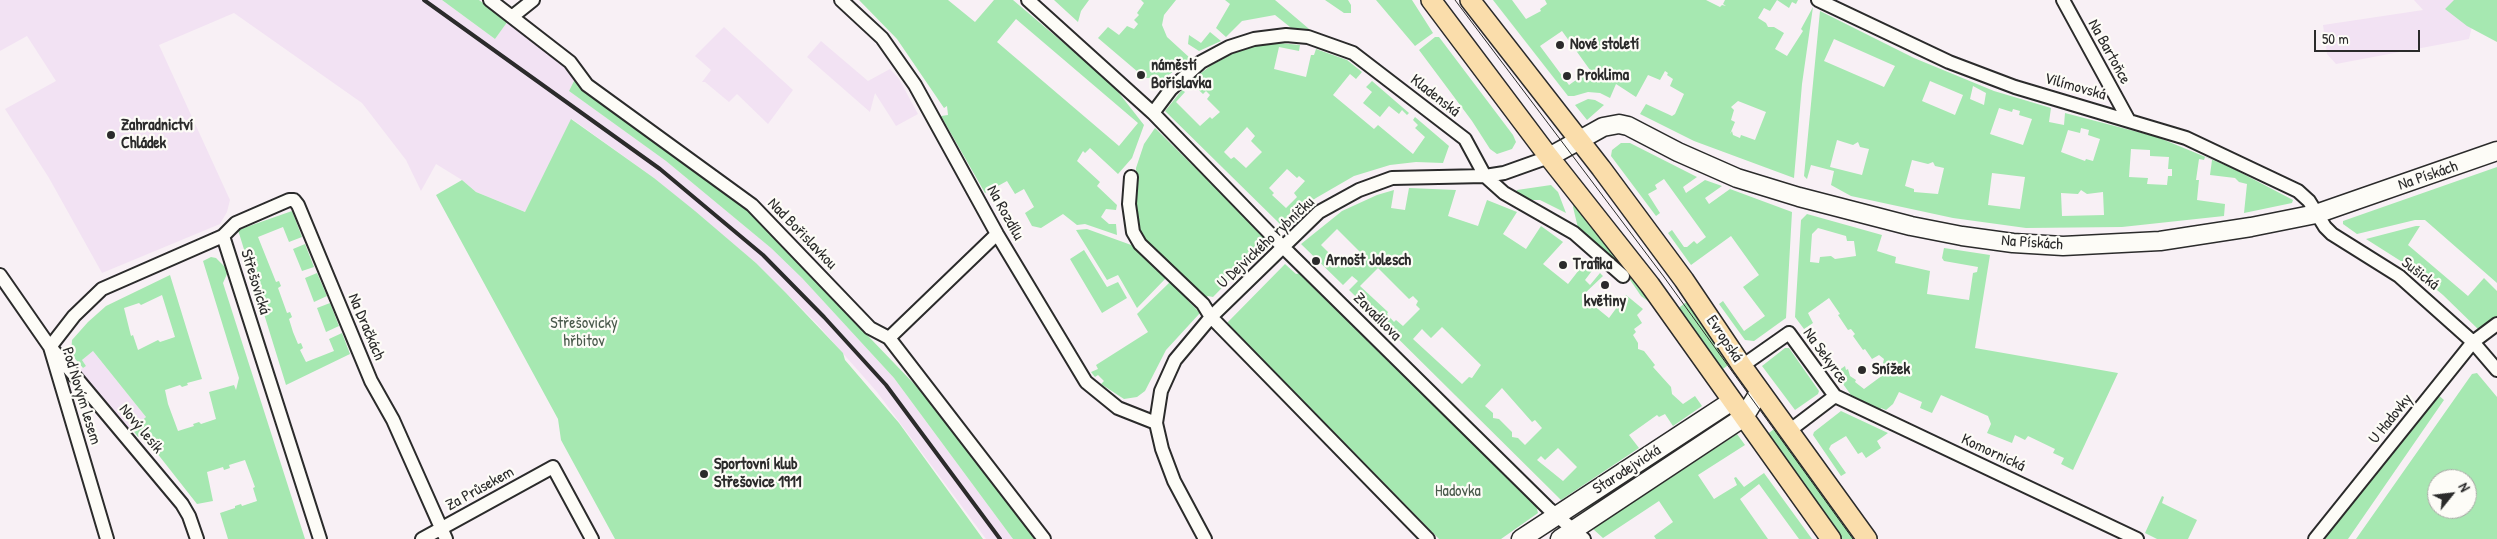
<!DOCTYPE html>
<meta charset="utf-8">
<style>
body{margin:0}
#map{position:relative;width:2497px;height:539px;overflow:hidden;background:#f8f0f5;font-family:"Patrick Hand",sans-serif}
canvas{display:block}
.north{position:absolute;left:2427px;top:469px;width:50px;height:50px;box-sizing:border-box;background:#fdfcf7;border:1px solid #a9a8a5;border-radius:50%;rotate:61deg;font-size:14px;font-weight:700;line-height:20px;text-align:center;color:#2b2b2b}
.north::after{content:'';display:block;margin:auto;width:18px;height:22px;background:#2b2b2b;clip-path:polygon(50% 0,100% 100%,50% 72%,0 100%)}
.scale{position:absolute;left:2314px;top:30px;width:106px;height:22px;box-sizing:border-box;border:2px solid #2b2b2b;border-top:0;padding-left:6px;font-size:15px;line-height:18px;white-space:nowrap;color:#2b2b2b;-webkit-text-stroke:4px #fdfcf7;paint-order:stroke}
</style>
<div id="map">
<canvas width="2497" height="539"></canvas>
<div class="north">N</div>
<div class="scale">50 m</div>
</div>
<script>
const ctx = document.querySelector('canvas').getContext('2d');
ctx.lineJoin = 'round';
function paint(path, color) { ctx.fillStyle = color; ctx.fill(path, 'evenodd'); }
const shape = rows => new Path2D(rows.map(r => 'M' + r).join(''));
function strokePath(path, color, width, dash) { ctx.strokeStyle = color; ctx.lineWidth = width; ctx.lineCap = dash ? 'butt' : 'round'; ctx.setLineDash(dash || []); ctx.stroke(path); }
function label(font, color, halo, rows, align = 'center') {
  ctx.font = font + ' "Patrick Hand",sans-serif'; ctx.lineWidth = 4.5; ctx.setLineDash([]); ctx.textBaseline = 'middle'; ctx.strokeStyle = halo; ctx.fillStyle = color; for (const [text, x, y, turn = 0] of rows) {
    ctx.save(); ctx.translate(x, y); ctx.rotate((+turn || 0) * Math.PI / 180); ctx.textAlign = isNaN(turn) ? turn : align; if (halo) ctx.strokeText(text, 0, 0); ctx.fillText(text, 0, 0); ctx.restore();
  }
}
paint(shape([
 [0,0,442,0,495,39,508,21,562,61,575,79,569,91,666,161,771,248,802,278,894,378,1013,539,986,539,877,392,817,324,756,263,654,178,572,119,525,212,476,192,462,180,436,164,421,191,406,160,362,103,234,13,159,45,230,200,227,212,220,224,102,273,49,178,5,109,56,81,27,36,0,51],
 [2414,0,2471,0,2473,23,2469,39,2336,64,2327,54,2323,25,2423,10],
 [724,27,793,90,768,124,737,94,729,102,705,82,702,82,711,70,695,56],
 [821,41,868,81,890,69,899,79,918,114,896,126,875,93,870,112,807,57],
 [93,351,146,417,128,432,78,371,86,366,82,360]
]), '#f2e2f3');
paint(shape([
 [442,0,479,0,508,21,495,39],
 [859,0,948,0,975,22,994,0,1013,0,1099,73,1115,88,1144,125,1132,158,1118,174,1090,148,1085,153,1083,151,1077,161,1100,182,1097,186,1117,205,1116,210,1106,209,1101,217,1109,224,1116,224,1117,235,1085,224,1077,225,1063,214,1041,228,1032,226,1025,213,1034,207,1024,189,1015,194,1007,181,985,193,941,116,948,115,947,106,944,108,897,39],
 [1016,19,1138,123,1119,146,997,42],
 [1054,0,1089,0,1081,11,1078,22],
 [1141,0,1176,0,1164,15,1162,25,1167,37,1190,58,1165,78,1145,78,1098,38,1108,27,1119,35,1127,26,1134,29,1138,24,1134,20,1139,15,1137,13,1144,3],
 [1225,0,1275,0,1315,34,1295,31,1275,15,1242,21,1226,37,1216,28,1230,4],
 [1325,0,1348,0,1351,5,1351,13,1344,13],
 [1376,0,1412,0,1433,33,1415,46],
 [1493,0,1512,0,1526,19,1541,11,1540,9,1547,4,1545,0,1706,0,1720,7,1722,5,1726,6,1723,4,1725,0,1798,0,1796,4,1792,2,1789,8,1777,0,1770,11,1764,8,1758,18,1766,23,1768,27,1774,27,1784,33,1775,49,1787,56,1803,31,1801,29,1813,7,1802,84,1794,178,1694,141,1640,114,1646,104,1672,116,1675,114,1684,94,1670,86,1673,79,1667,75,1668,73,1665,71,1660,80,1648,75,1636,97,1616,84,1610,98,1600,93,1588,92,1574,96,1568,96],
 [1562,31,1590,70,1569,85,1540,46],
 [1738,101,1766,112,1755,140,1741,135,1740,138,1733,135,1732,131,1730,134,1735,122,1731,120,1734,110,1731,107],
 [2454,0,2497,0,2497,42,2467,26,2445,9],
 [1820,11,1914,58,1994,91,2051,108,2049,122,2064,125,2065,113,2157,137,2230,167,2293,200,2292,203,2244,213,2247,184,2239,182,2235,178,2210,175,2212,160,2205,157,2204,160,2199,159,2196,180,2199,180,2197,200,2225,204,2224,216,2122,227,2026,228,1953,218,1851,196,1831,185,1834,171,1811,165,1807,179,1804,176],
 [1834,39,1895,66,1884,87,1824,61],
 [1930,81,1963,95,1955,115,1922,101],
 [1973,86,1986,93,1984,105,1970,99],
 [1999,108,2012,112,2013,109,2020,111,2019,115,2032,119,2023,145,1990,134],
 [2081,128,2089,130,2088,135,2100,139,2093,161,2086,159,2085,161,2061,152,2068,130,2080,133],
 [1837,140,1853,145,1858,142,1860,147,1869,149,1862,175,1830,167],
 [2131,149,2150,150,2150,156,2169,157,2168,169,2172,169,2172,176,2168,176,2167,185,2147,184,2148,178,2129,177],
 [1912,160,1928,164,1933,162,1935,166,1944,168,1938,194,1914,192,1914,189,1905,186],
 [1992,173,2025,177,2020,209,1988,205],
 [2081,190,2087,194,2103,192,2104,215,2062,216,2061,193,2078,194],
 [1210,32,1221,41,1199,51,1188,44,1189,35,1201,43],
 [1435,37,1439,37,1513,135,1516,142,1512,149,1497,154,1490,149,1472,121,1419,50],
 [1279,43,1300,45,1299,51,1279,47,1274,69,1306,77,1311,55,1314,55,1316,49,1347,60,1362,72,1356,79,1350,74,1333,95,1374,129,1378,125,1413,154,1425,137,1415,128,1418,125,1413,120,1415,117,1449,146,1443,163,1416,162,1390,165,1354,176,1316,198,1296,212,1283,227,1165,111,1182,90,1185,92,1176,102,1200,126,1210,117,1212,119,1220,112,1207,99,1210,95,1206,91,1203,94,1190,82,1210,66,1232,54,1256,45],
 [1247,127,1255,136,1251,141,1262,152,1246,168,1234,157,1231,159,1224,152],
 [1287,169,1297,178,1299,176,1305,181,1294,193,1297,197,1286,208,1272,195,1274,193,1269,188],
 [575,79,587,91,748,211,919,389,1036,539,1013,539,894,378,802,278,771,248,666,161,569,91],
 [1372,81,1409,113,1407,115,1402,110,1399,114,1389,106,1380,117,1363,103,1372,92,1366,87],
 [1588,99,1595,100,1604,105,1587,120,1575,105],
 [571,119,654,178,695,211,756,263,786,293,843,353,845,360,899,423,983,539,615,539,561,440,558,419,436,195,462,180,476,192,525,212],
 [1155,128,1266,238,1262,242,1262,247,1213,297,1208,296,1204,299,1147,245,1135,225,1136,168,1144,144],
 [1621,143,1630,143,1697,177,1683,187,1686,193,1705,180,1722,186,1705,198,1709,204,1730,189,1792,212,1786,318,1754,341,1745,340,1719,304,1723,301,1744,331,1765,316,1743,287,1759,275,1731,236,1691,265,1668,233,1672,230,1684,247,1687,247,1694,241,1697,244,1706,237,1664,179,1655,185,1657,189,1648,194,1660,213,1656,216,1611,156,1612,150],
 [2497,167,2497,283,2425,220,2415,220,2357,234,2343,224,2343,221],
 [1551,185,1558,192,1566,213,1540,200,1531,200,1515,194,1517,190],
 [1409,188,1456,190,1448,216,1478,226,1487,200,1517,212,1503,234,1526,249,1541,226,1563,242,1543,264,1568,284,1586,261,1594,268,1585,280,1590,285,1600,273,1603,276,1582,296,1609,318,1626,295,1643,309,1637,315,1642,323,1634,329,1636,332,1633,335,1638,343,1638,349,1644,351,1655,365,1653,367,1671,387,1672,394,1683,404,1695,396,1702,406,1673,426,1665,414,1659,417,1657,415,1629,435,1639,448,1561,500,1349,290,1358,281,1352,276,1343,285,1301,244,1342,211,1377,195,1394,190,1391,208,1405,210],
 [1337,229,1360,252,1344,268,1321,245],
 [1378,268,1409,299,1413,296,1418,301,1416,305,1420,309,1403,326,1396,320,1394,322,1387,314,1388,312,1360,286],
 [1442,327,1481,365,1472,378,1469,377,1462,384,1413,339,1422,329,1431,338],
 [1502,388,1532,422,1535,420,1542,428,1525,445,1518,438,1512,437,1512,432,1499,419,1493,418,1493,413,1485,406],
 [1558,448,1577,467,1563,481,1537,460,1541,456,1545,460],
 [1575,201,1594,226,1652,304,1641,296,1622,268,1579,232,1573,207],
 [292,211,302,237,289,242,283,227,258,237,276,282,279,281,281,286,278,288,287,313,290,312,292,317,289,319,293,332,298,344,301,343,303,348,300,350,306,362,334,351,329,339,342,333,350,354,286,385,238,230],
 [1807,214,1882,235,1877,251,1896,257,1895,263,1930,271,1927,294,1969,300,1973,273,1977,272,1978,267,1944,261,1942,258,1944,248,1990,255,1975,348,2118,373,2073,470,2061,464,2064,458,2053,453,2055,449,2028,436,2025,440,2015,435,2012,443,1987,433,1991,424,1988,416,1941,395,1932,413,1920,408,1922,402,1899,392,1893,404,1886,410,1881,408,1880,410,1851,395,1835,373,1845,366,1846,370,1848,369,1850,376,1856,380,1855,382,1864,389,1887,372,1883,363,1884,359,1879,355,1872,359,1865,349,1863,350,1853,336,1855,334,1851,329,1848,330,1838,315,1840,314,1829,298,1808,313,1813,323,1804,329,1795,317,1801,220],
 [1818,228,1846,236,1847,241,1854,241,1856,256,1835,259,1831,256,1820,257,1819,263,1810,262,1812,234],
 [2416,226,2420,226,2408,245,2468,296,2484,278,2497,291,2497,321,2481,332,2443,295,2407,265,2366,239],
 [1087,229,1134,246,1166,278,1137,308,1118,275,1107,280,1076,230],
 [305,244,314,267,302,271,293,249],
 [1084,250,1107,287,1118,282,1127,298,1102,313,1070,259],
 [211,257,216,258,226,268,227,274,223,283,305,539,228,539,220,513,235,508,235,506,241,504,242,506,257,501,253,488,255,487,245,460,229,465,230,468,224,470,223,467,207,472,213,501,197,504,142,434,138,437,132,429,146,417,93,351,82,360,86,366,83,368,71,354,72,340,88,322,106,306,170,275,202,379,187,383,188,385,182,387,180,385,165,390,168,404,178,431,194,426,193,424,199,422,201,424,216,419,209,392,234,385,236,390,239,378,203,261],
 [162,295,175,337,160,342,158,340,138,350,133,335,131,336,124,308,139,303,141,305],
 [1285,264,1296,274,1301,273,1535,501,1538,513,1501,539,1439,539,1227,323],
 [317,273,327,296,314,302,305,278],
 [1170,282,1200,313,1166,350,1145,391,1137,397,1124,399,1101,384,1104,381,1098,375,1095,377,1091,372,1098,369,1096,365,1148,332,1137,314],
 [1689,300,1731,363,1720,371,1676,310],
 [330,303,339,326,326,332,317,308],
 [1785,348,1789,348,1819,391,1818,394,1795,410,1762,366],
 [2477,373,2497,397,2497,539,2356,539,2472,374],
 [2437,479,2467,479,2467,509,2437,509],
 [2436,393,2444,400,2348,539,2321,539],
 [1841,411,1888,433,1877,441,1881,448,1866,458,1862,452,1858,454,1846,436,1831,445,1829,449,1846,473,1841,476,1813,435,1814,432],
 [1716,421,1719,426,1589,513,1583,505,1694,432,1705,429],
 [1777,427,1857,539,1841,539,1766,435],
 [1737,434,1745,445,1698,475,1714,499,1737,485,1734,478,1736,477,1744,487,1764,473,1812,539,1799,539,1759,484,1740,499,1768,539,1656,539,1654,536,1673,522,1659,501,1603,538,1593,529],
 [2162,496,2164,497,2162,503,2197,520,2188,539,2157,539,2145,533]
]), '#a6e8b1');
const street = shape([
 [490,0,570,62,587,85,752,205,870,328,889,338,1044,539],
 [841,0,882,38,915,85,997,234,1086,382,1118,408,1156,423],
 [1028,0,1153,113,1282,246,1548,508,1584,539],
 [1818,0,1949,62,2015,87,2186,138,2298,191,2309,201,2325,227,2332,234,2399,276,2473,342,2497,370],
 [2063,0,2128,119],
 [513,16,533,0],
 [1153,113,1171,89,1201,62,1229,47,1254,39,1286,35,1308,37,1353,53,1465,139,1485,176,1504,193,1574,233,1623,276],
 [1131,177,1129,204,1133,232,1140,244,1203,304,1211,317,1428,539],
 [223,236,320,539],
 [0,275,50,347,107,539],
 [889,338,997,234],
 [50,347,74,316,102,289,223,236,236,223,289,200,294,200,298,205,371,381,393,420,446,539],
 [53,350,182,504,189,516,197,539],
 [1742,366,1789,333,1835,396,2137,539],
 [1789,431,1835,396],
 [422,539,553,467,592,539],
 [1205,539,1174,481,1162,449,1156,423,1161,391,1175,360,1211,317,1319,212,1359,190,1392,178,1485,176,1504,173,1549,157],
 [2315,539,2473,342,2497,324]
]);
const secondary = shape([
 [1549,157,1603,127,1619,124,1628,126,1678,152,1737,178,1799,197,1911,226,1962,236,2013,243,2063,246,2160,241,2251,227,2316,214,2497,151],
 [1521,539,1732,401],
 [1560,539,1744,417,1760,391]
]);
const primary = shape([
 [1431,0,1549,157,1650,285,1831,539],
 [1470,0,1601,168,1684,280,1742,366,1867,539]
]);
strokePath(street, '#2b2b2b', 16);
strokePath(secondary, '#2b2b2b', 21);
strokePath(primary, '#2b2b2b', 22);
strokePath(street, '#fdfcf7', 12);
strokePath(secondary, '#fdfcf7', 18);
strokePath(primary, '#faddab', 19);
strokePath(shape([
 [1455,0,1664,277,1853,539]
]), '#2b2b2b', 1);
strokePath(shape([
 [424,0,660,169,763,255,824,317,886,385,1000,539]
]), '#2b2b2b', 4);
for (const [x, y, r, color] of [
 [1560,45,5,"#2b2b2b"],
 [1141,75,5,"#2b2b2b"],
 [1567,76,5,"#2b2b2b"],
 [111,135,5,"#2b2b2b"],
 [1316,261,5,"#2b2b2b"],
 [1563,265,5,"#2b2b2b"],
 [1605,285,5,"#2b2b2b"],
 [1862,370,5,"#2b2b2b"],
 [704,474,5,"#2b2b2b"]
]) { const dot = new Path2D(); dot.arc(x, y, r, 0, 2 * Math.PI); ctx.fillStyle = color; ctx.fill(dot); strokePath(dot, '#fdfcf7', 2); }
label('bold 16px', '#2b2b2b', '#fdfcf7', [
 ["Nové století",1570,45],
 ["náměstí",1151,66],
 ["Bořislavka",1151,84],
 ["Proklima",1577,76],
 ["Zahradnictví",121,126],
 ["Chládek",121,144],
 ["Arnošt Jolesch",1326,261],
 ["Trafika",1573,265],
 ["květiny",1605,302,"center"],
 ["Snížek",1872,370],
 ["Sportovní klub",714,465],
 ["Střešovice 1911",714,483]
], 'left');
label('16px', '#2b2b2b', '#fdfcf7', [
 ["Na Bartoňce",2109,52,61],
 ["Vilímovská",2075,87,16],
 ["Kladenská",1435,96,38],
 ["Na Pískách",2428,176,-19],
 ["Na Rozdílu",1005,213,61],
 ["Nad Bořislavkou",802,234,46],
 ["U Dejvického rybníčku",1266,243,-43],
 ["Na Pískách",2032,243,4],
 ["Sušická",2420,274,38],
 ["Střešovická",255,282,73],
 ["Zavadilova",1377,317,45],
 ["Na Dračkách",366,327,67],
 ["Evropská",1724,339,56],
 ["Na Sekyrce",1825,356,54],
 ["Pod Novým lesem",81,396,73],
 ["U Hadovky",2391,419,-51],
 ["Nový lesík",141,429,50],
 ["Komornická",1993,453,25],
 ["Starodejvická",1627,470,-33],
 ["Za Průsekem",480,489,-29]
]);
label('16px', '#4a5a4c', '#fdfcf7', [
 ["Střešovický",584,324],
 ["hřbitov",584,342],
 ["Hadovka",1458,492]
]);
</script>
